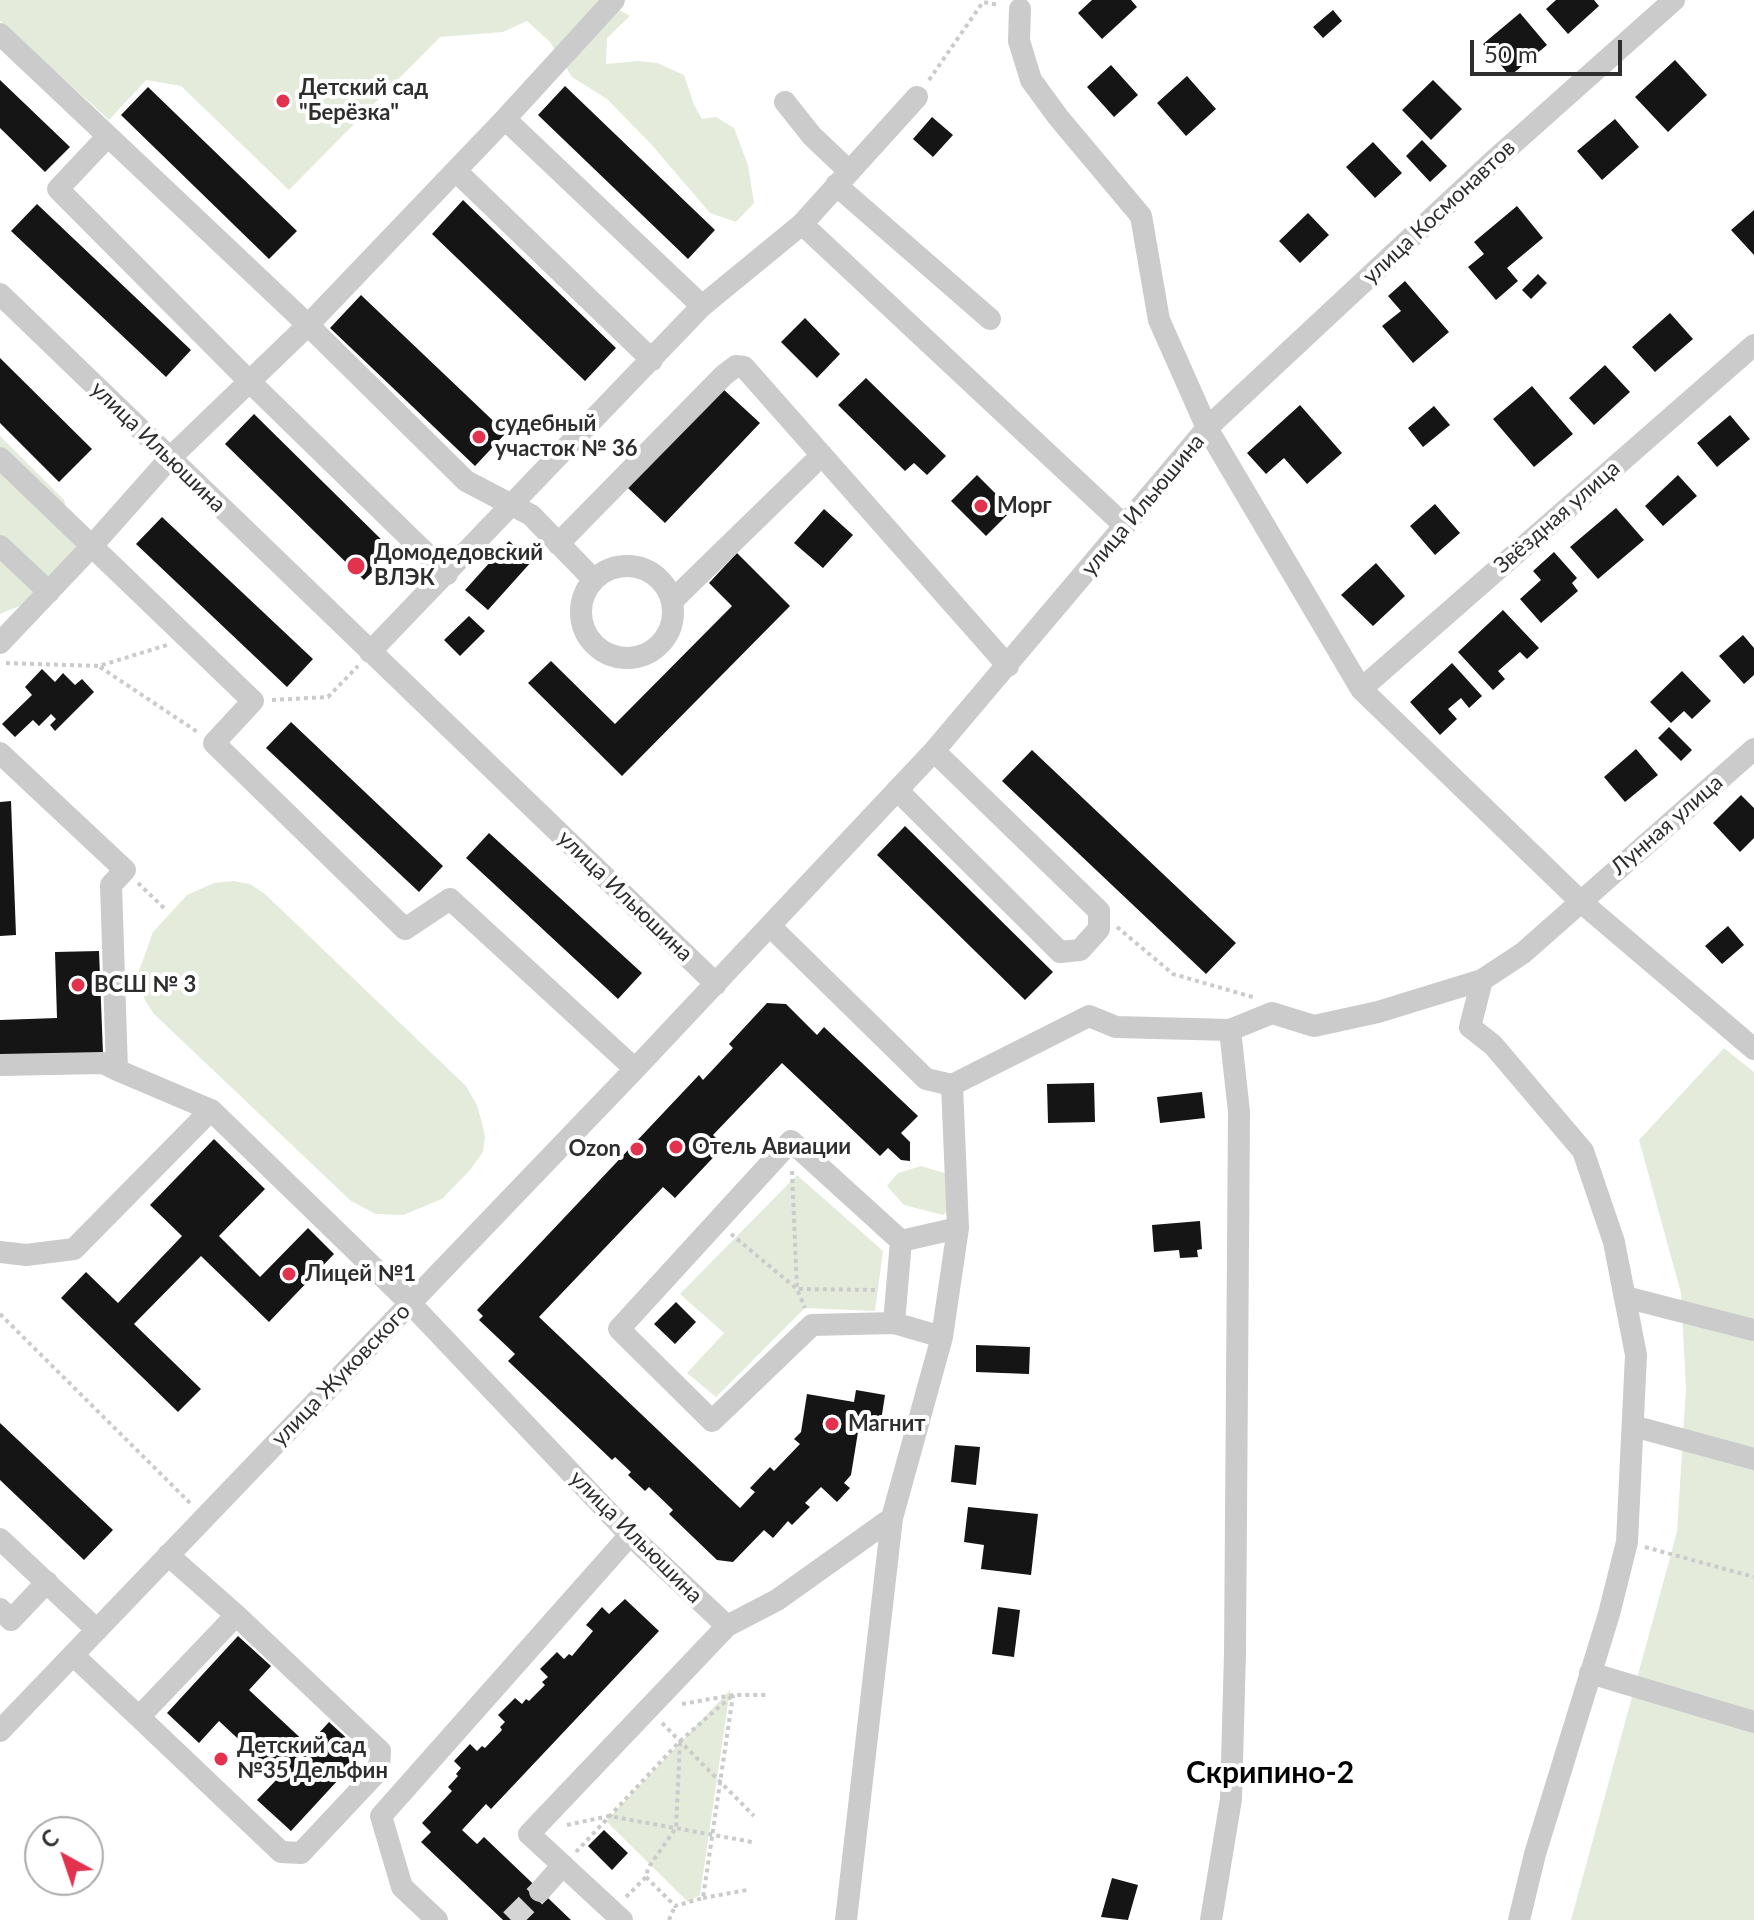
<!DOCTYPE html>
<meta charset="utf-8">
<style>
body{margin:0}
#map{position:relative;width:1754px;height:1920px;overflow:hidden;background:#fff;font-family:Lato,sans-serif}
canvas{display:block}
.north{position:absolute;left:24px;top:1816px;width:80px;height:80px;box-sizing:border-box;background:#fff;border:2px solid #ababab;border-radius:50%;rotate:320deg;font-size:22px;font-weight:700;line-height:32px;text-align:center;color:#2e2e2e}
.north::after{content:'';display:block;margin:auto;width:28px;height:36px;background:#e2324e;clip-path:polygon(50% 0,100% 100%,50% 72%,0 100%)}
.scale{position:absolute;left:1470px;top:40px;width:152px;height:36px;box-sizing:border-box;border:4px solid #2e2e2e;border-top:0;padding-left:10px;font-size:24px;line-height:28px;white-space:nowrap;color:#2e2e2e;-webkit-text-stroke:6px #fff;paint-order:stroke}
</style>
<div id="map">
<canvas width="1754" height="1920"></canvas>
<div class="north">С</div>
<div class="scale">50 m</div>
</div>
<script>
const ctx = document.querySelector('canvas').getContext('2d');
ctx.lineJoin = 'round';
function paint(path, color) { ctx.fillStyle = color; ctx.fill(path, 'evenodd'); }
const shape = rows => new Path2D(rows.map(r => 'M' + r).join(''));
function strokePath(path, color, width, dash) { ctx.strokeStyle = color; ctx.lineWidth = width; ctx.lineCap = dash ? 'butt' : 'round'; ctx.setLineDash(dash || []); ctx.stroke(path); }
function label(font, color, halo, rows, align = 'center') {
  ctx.font = font + ' Lato,sans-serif'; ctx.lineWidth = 8; ctx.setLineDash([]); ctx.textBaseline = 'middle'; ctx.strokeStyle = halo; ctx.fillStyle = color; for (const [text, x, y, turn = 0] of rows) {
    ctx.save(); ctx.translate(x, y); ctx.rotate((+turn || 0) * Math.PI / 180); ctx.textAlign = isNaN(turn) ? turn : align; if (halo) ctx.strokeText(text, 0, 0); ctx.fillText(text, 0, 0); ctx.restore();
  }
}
paint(shape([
 [0,0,602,0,630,16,607,38,606,64,638,61,657,63,684,75,694,105,702,119,716,117,734,128,748,165,754,203,736,222,710,213,651,144,607,99,572,77,550,42,527,21,503,32,440,37,289,190,181,86,146,80,109,120,0,21],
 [0,436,64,500,77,551,29,602,0,614],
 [234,881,250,884,265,894,466,1086,477,1105,482,1123,485,1137,483,1152,470,1170,442,1199,403,1215,376,1214,351,1201,154,1014,146,1002,139,986,139,971,153,932,187,895,214,883],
 [1724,1048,1754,1072,1754,1920,1571,1920,1677,1532,1686,1388,1681,1293,1639,1140],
 [921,1166,948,1174,951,1207,943,1215,904,1205,887,1186,898,1173],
 [797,1175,883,1251,875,1311,805,1308,716,1397,687,1373,724,1333,680,1294],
 [730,1690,700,1895,688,1902,606,1821]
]), '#e5ebdb');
paint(shape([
 [1092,0,1131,0,1137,7,1102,39,1078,13],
 [1556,0,1594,0,1599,6,1568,34,1546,9],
 [1333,10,1342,21,1323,38,1313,27],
 [1520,13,1547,45,1510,76,1483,44],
 [1675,60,1707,95,1668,132,1635,97],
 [1111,65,1138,95,1114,117,1087,87],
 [1187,76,1216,109,1186,136,1157,103],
 [0,80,70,147,45,172,0,128],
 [1433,80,1462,109,1431,140,1402,110],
 [565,86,715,230,688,259,538,115],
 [148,87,297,231,269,259,121,115],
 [932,117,953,135,933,157,913,139],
 [1615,119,1639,147,1602,180,1577,151],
 [1422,140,1447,166,1430,182,1406,156],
 [1373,142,1402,173,1375,198,1346,167],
 [463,200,616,348,585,381,432,234],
 [37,204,191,350,166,377,11,231],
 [1517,206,1543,238,1507,268,1518,281,1496,300,1468,267,1484,254,1474,242],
 [1754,210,1754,255,1731,230],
 [1308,213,1329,235,1300,263,1279,241],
 [1538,274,1547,283,1531,299,1522,290],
 [1405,281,1449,332,1413,363,1382,326,1401,311,1388,296],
 [361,295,506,433,475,466,330,328],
 [1670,313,1693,339,1655,372,1632,347],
 [805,318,840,354,817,378,781,342],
 [0,358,92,449,59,482,0,423],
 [1605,365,1630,392,1594,425,1569,398],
 [866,378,946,456,927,475,914,463,905,471,838,405],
 [1532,386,1573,434,1534,467,1493,419],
 [722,388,760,423,665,523,627,487],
 [1300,405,1342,453,1307,484,1284,458,1266,474,1247,453],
 [1434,406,1450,425,1423,447,1408,428],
 [254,414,394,552,364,580,225,444],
 [1730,415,1750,439,1717,467,1697,443],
 [977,475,1012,510,986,536,951,501],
 [1678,475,1697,496,1663,526,1645,506],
 [1435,504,1460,533,1435,555,1410,526],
 [1616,508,1644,540,1598,579,1570,547],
 [824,509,853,535,823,568,794,543],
 [162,517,313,659,287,687,136,544],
 [509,541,532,561,488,610,465,590],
 [1554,552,1577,578,1572,583,1578,591,1541,623,1520,599,1541,580,1533,571],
 [737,553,790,606,622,776,528,683,551,661,615,724,732,606,709,583],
 [1376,563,1405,596,1373,626,1341,595],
 [1503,610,1539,648,1527,659,1520,652,1498,671,1505,679,1493,690,1458,652],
 [469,616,485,631,460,656,444,640],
 [1743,635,1754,648,1754,675,1744,684,1719,656],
 [1452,663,1482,696,1469,708,1461,698,1448,709,1457,719,1440,735,1410,702],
 [42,669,55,682,63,673,75,685,82,679,94,692,55,731,50,725,56,719,51,714,39,726,33,720,15,737,2,724,32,695,25,687],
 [1682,671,1711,701,1692,719,1684,711,1671,723,1650,702],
 [291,722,443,866,419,892,266,748],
 [1669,727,1692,750,1681,761,1658,738],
 [1636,749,1658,775,1625,802,1604,777],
 [1032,750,1236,943,1206,974,1002,781],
 [1741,795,1754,808,1754,838,1740,852,1713,823],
 [11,801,16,935,0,936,0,802],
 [905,826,1053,972,1025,1000,877,855],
 [489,833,642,973,618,999,466,858],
 [1728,926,1744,945,1722,964,1705,946],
 [99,951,103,1054,0,1058,0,1020,57,1018,55,952],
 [767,1003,786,1004,817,1035,824,1027,918,1116,901,1133,910,1142,910,1161,901,1160,888,1148,880,1156,782,1063,713,1135,724,1146,675,1198,663,1187,539,1317,740,1508,755,1492,750,1488,770,1467,774,1471,800,1444,794,1439,801,1432,807,1394,854,1402,856,1390,885,1395,881,1421,868,1433,858,1432,851,1475,844,1483,850,1488,837,1502,821,1487,805,1503,810,1507,792,1525,788,1521,773,1538,764,1530,733,1562,717,1560,669,1514,673,1510,649,1487,645,1491,628,1475,631,1472,615,1457,612,1460,508,1361,515,1354,479,1320,483,1316,477,1310,699,1075,703,1080,733,1048,729,1044],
 [1094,1083,1095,1122,1048,1123,1047,1084],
 [1202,1092,1205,1118,1160,1123,1157,1097],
 [214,1139,265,1189,219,1236,260,1277,308,1228,334,1254,269,1322,201,1256,134,1324,201,1389,178,1412,61,1298,86,1272,118,1303,182,1236,150,1205],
 [1200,1221,1202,1249,1197,1250,1198,1257,1180,1258,1179,1250,1154,1252,1152,1225],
 [676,1302,696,1322,675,1344,654,1324],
 [976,1345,1030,1347,1029,1374,976,1372],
 [0,1423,113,1530,84,1560,0,1480],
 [955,1445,980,1447,976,1485,951,1482],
 [968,1507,1038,1514,1031,1575,981,1569,984,1545,964,1542],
 [625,1599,659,1631,491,1809,486,1804,462,1830,477,1844,484,1837,571,1920,503,1920,421,1842,431,1832,422,1823,452,1791,448,1787,458,1776,456,1774,461,1768,454,1761,470,1744,477,1751,482,1746,485,1748,502,1730,500,1727,505,1722,498,1715,515,1698,522,1704,526,1699,529,1701,545,1685,542,1682,548,1677,540,1669,557,1652,564,1659,569,1654,572,1656,593,1631,586,1625,602,1607,609,1614],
 [998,1607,1020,1610,1014,1657,992,1654],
 [238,1636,271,1666,249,1690,308,1745,329,1722,363,1753,291,1831,257,1800,279,1777,219,1721,199,1743,167,1713],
 [604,1830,628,1853,612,1870,588,1846],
 [1112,1878,1138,1885,1128,1920,1101,1917]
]), '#151515');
strokePath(shape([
 [511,1920,540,1891]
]), '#d5d5d5', 22, [22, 11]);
strokePath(shape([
 [929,80,983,2,999,5],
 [6,663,99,666,167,645],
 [100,667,199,733],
 [272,700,328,697,358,666],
 [138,883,165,909],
 [1117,927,1173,974,1256,998],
 [792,1171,797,1289,878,1290],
 [731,1234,797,1289,805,1308],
 [0,1314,192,1505],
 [1645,1547,1754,1577],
 [682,1704,733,1695,767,1695],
 [662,1723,754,1816],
 [567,1825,609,1816,752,1842],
 [576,1852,680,1741,733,1695],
 [646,1877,675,1906,703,1898,733,1695],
 [626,1897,646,1877,648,1868,676,1828,680,1743],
 [703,1898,747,1890],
 [669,1920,675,1906]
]), '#cbcbcb', 4, [4, 4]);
strokePath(shape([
 [1020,9,1019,41,1031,80,1058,117,1141,216,1159,320,1207,428,1361,689,1580,901,1754,1049],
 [0,34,308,325,466,481,531,515,594,580],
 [785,102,812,136,849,171],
 [505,119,702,306],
 [108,136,58,189,250,382,447,574],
 [456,171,652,360],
 [836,185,990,319],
 [802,224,1125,526],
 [0,294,716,984],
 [0,458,253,701,214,743,405,929,450,899,635,1069],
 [558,544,724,375,736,366,744,367,1008,666],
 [0,546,49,592],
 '581 612a46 46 0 1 1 92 0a46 46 0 1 1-92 0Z',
 [672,601,822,455],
 [0,643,91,547,170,458,308,325,505,119,614,0],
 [370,652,702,306,802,224,917,97],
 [1361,689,1754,345],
 [0,753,125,870,111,885,117,1070,211,1110,410,1303,630,1535,727,1626,777,1600,892,1518],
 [897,790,1060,952,1080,950,1099,929,1099,911,934,751],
 [770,926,926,1079,952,1085,1089,1016,1116,1027,1230,1030,1272,1013,1314,1026,1378,1012,1482,980,1523,953,1754,749],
 [1482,980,1470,1027,1493,1045,1583,1151,1614,1242,1636,1355,1627,1542,1609,1614,1535,1854,1519,1920],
 [0,1065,103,1063,117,1070],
 [0,1252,26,1255,74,1249,211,1110],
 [1625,1297,1754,1330],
 [894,1323,901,1241],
 [942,1337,894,1323,812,1325,712,1421,619,1329,791,1141,901,1241,958,1228],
 [1633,1426,1754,1459],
 [0,1539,97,1630],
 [0,1609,11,1620,47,1582],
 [73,1655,139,1717,223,1629,236,1615,168,1555],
 [1590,1673,1754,1722],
 [139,1717,281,1852,301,1853,379,1770,380,1751,236,1615],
 [0,1731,635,1069,934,751,1207,428,1491,163,1674,0],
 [540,1891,563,1865],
 [437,1920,402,1887,381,1816,630,1535],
 [622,1920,529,1834,727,1626],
 [846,1920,892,1518,942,1337,958,1228,952,1085],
 [1211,1920,1231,1799,1235,1653,1239,1112,1230,1030]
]), '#cbcbcb', 22);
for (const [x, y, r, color] of [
 [283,101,8,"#e2324e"],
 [479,437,8,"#e2324e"],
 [981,506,8,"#e2324e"],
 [356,566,10,"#e2324e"],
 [78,985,8,"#e2324e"],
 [676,1147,8,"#e2324e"],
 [637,1149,8,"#e2324e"],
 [289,1274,8,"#e2324e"],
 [832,1424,8,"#e2324e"],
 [221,1759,8,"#e2324e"]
]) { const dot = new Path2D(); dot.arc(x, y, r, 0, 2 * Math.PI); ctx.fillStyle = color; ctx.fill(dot); strokePath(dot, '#fff', 3); }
label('bold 22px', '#2e2e2e', '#fff', [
 ["Детский сад",299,88],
 ["\"Берёзка\"",299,113],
 ["судебный",495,424],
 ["участок № 36",495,449],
 ["Морг",997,506],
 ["Домодедовский",374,553],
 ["ВЛЭК",374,578],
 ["ВСШ № 3",94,985],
 ["Отель Авиации",692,1147],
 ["Ozon",621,1149,"right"],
 ["Лицей №1",305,1274],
 ["Магнит",848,1424],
 ["Детский сад",237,1746],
 ["№35 Дельфин",237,1771]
], 'left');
label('22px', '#2e2e2e', '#fff', [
 ["улица Космонавтов",1439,212,-43],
 ["улица Ильюшина",158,447,44],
 ["улица Ильюшина",1143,505,-50],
 ["Звёздная улица",1557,517,-41],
 ["Лунная улица",1667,825,-41],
 ["улица Ильюшина",625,896,44],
 ["улица Жуковского",341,1375,-46],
 ["улица Ильюшина",636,1537,45]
]);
label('bold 30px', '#000', '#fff', [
 ["Скрипино-2",1270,1773]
]);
</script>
